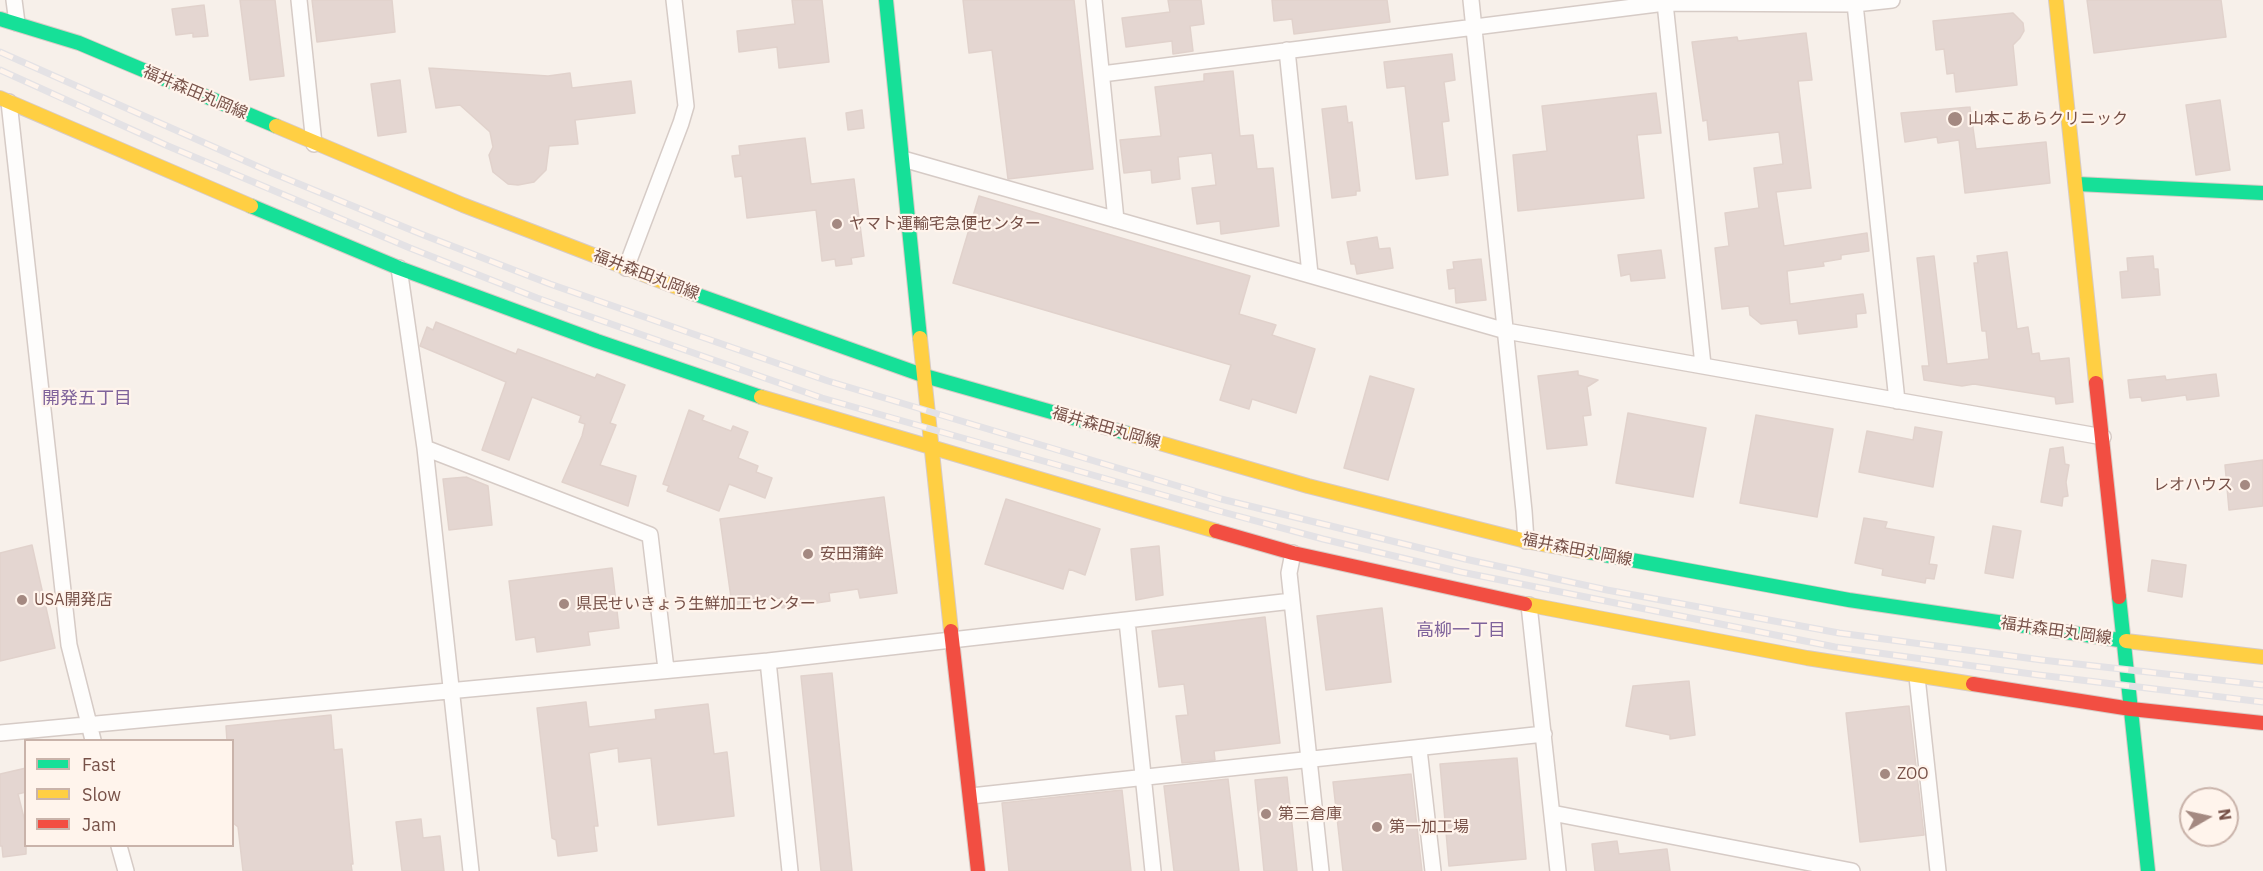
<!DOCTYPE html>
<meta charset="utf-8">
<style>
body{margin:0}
#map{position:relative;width:2263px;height:871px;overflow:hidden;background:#f7f0ea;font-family:"IBM Plex Sans",sans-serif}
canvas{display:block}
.legend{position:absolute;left:24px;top:739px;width:210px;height:108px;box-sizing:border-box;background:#fff4ec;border:2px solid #c9b3aa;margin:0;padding:8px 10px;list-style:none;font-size:18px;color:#775148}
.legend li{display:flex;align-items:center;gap:12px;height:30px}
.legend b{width:30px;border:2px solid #c9b3aa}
.north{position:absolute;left:2179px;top:787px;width:60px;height:60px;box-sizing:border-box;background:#fff4ec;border:2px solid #c9b3aa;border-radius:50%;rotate:81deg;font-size:16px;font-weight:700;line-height:24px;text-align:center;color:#775148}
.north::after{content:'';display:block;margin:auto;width:21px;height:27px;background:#a48981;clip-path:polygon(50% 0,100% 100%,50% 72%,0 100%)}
</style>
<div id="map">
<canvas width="2263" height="871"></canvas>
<ul class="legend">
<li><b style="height:8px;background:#16e098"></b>Fast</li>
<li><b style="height:8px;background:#ffcf43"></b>Slow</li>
<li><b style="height:8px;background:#f24e42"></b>Jam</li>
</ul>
<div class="north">N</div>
</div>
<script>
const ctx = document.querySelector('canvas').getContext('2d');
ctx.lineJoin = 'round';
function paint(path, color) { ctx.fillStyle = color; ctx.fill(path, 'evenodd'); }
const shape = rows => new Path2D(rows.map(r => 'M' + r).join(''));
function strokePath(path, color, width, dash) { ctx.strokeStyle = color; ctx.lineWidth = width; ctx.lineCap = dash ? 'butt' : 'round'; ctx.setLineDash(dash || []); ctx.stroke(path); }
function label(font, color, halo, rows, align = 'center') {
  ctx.font = font + ' "IBM Plex Sans","Noto Sans JP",sans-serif'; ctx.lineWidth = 4.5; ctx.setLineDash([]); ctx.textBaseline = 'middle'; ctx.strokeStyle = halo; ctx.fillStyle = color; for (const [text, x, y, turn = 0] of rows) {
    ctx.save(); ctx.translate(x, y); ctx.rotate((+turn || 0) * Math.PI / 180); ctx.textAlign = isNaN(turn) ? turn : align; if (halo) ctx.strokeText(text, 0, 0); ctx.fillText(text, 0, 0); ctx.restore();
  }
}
const building = shape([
 [240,0,275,0,284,76,250,80,240,0],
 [312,0,392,0,395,32,317,42,312,0],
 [792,0,822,0,829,62,779,68,777,47,739,52,737,31,795,24,792,0],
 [963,0,1074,0,1093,169,1008,179,992,50,969,53,963,0],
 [1168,0,1201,0,1204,24,1190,26,1193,51,1173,54,1172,41,1126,47,1122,18,1170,12,1168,0],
 [1272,0,1387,0,1390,22,1294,34,1292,19,1274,21,1272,0],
 [2087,0,2221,0,2226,37,2094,53,2087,0],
 [204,5,208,36,193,37,193,33,176,35,172,9,204,5],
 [2013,13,2023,23,2024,31,2020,38,2013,45,2017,85,1956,92,1954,73,1947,74,1944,49,1936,50,1933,21,2013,13],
 [1806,33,1812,80,1798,81,1811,188,1776,192,1784,246,1867,233,1869,251,1841,255,1841,259,1823,262,1824,266,1787,271,1790,304,1863,294,1866,313,1856,314,1857,327,1799,334,1797,320,1761,324,1750,315,1749,306,1722,309,1715,248,1729,246,1725,213,1759,208,1754,168,1783,164,1779,132,1709,140,1707,120,1703,121,1692,42,1737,37,1738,41,1806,33],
 [1452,54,1455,80,1444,82,1449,121,1442,122,1448,175,1416,179,1405,86,1387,88,1384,62,1452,54],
 [429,68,548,76,570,73,572,88,631,81,635,113,575,120,578,144,549,146,546,170,534,182,518,185,508,184,493,172,489,155,493,147,490,132,460,105,436,108,429,68],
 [1233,71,1240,136,1253,135,1257,169,1273,168,1279,226,1221,234,1220,221,1197,224,1192,188,1216,185,1212,153,1178,157,1180,179,1152,183,1151,170,1124,173,1120,140,1161,136,1155,87,1204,81,1204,74,1233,71],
 [400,80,406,132,378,136,371,84,400,80],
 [1656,93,1661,133,1637,135,1644,198,1518,211,1513,155,1547,151,1542,106,1656,93],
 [2220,100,2230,170,2196,175,2186,105,2220,100],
 [1346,106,1348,123,1352,122,1360,191,1356,191,1356,195,1332,198,1322,109,1346,106],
 [1970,107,1976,149,2046,142,2050,183,1965,193,1959,140,1938,143,1937,137,1905,142,1901,113,1970,107],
 [862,110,864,128,848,130,846,113,862,110],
 [805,138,811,184,854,179,864,256,851,258,852,264,836,266,835,259,822,261,816,210,747,218,742,176,735,177,732,156,740,155,739,146,805,138],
 [979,196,1250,276,1239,314,1276,325,1272,335,1315,349,1296,413,1252,399,1249,409,1220,400,1231,365,953,283,979,196],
 [1377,237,1379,249,1390,248,1393,268,1357,274,1355,264,1351,264,1347,242,1377,237],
 [1661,250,1665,278,1631,281,1630,274,1621,276,1618,255,1661,250],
 [2007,252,2017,329,2028,327,2032,354,2039,353,2040,361,2069,358,2073,402,2056,404,2055,397,1974,384,1962,386,1924,380,1922,366,1929,366,1917,258,1934,256,1947,364,1989,359,1986,331,1982,331,1974,263,1978,263,1977,256,2007,252],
 [2153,256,2154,269,2158,269,2160,295,2122,298,2120,272,2128,271,2127,258,2153,256],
 [1481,259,1486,300,1456,303,1455,288,1449,289,1447,270,1454,269,1453,262,1481,259],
 [436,322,516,354,518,349,595,378,597,374,625,385,610,423,616,425,600,465,636,476,628,506,562,482,582,436,585,424,579,422,581,416,532,397,509,460,482,450,506,382,420,346,427,327,433,330,436,322],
 [1578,371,1578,375,1598,380,1587,387,1591,415,1583,416,1587,445,1547,449,1538,376,1578,371],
 [2216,374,2219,396,2187,400,2186,395,2142,401,2141,397,2130,398,2128,380,2165,376,2166,380,2216,374],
 [1370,376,1414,389,1388,480,1344,468,1370,376],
 [689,410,704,416,702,420,731,431,733,426,748,432,738,458,758,466,756,472,772,478,765,498,729,484,719,511,667,491,669,486,663,484,689,410],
 [1628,413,1706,428,1693,497,1616,483,1628,413],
 [1756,415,1833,429,1817,517,1740,503,1756,415],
 [1915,427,1942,432,1933,487,1859,472,1867,431,1913,440,1915,427],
 [2063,447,2065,464,2069,465,2066,482,2068,496,2063,497,2062,506,2041,502,2050,449,2063,447],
 [2263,460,2263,506,2229,510,2225,465,2263,460],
 [466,477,488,486,492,525,449,530,443,479,466,477],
 [884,497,897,593,860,598,858,589,829,593,830,601,782,608,781,598,732,605,720,519,884,497],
 [1006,499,1100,529,1085,575,1069,569,1063,589,985,564,1006,499],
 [1864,518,1887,522,1885,528,1934,537,1929,564,1937,565,1934,579,1926,578,1925,583,1882,575,1883,569,1855,563,1864,518],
 [1993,526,2021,531,2013,578,1985,573,1993,526],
 [32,545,55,648,0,661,0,553,32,545],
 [1159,546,1163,595,1136,600,1131,549,1159,546],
 [2152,560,2186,565,2182,597,2148,591,2152,560],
 [612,568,619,628,588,632,590,645,537,652,535,637,516,640,509,581,612,568],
 [1382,608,1391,682,1326,690,1317,616,1382,608],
 [1265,617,1280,743,1214,751,1215,760,1182,763,1176,716,1188,715,1184,684,1159,687,1152,631,1265,617],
 [832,673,852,871,821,871,801,676,832,673],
 [1689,681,1695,735,1670,739,1670,735,1626,726,1633,686,1689,681],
 [586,702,589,727,656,719,655,710,708,704,714,754,727,752,734,816,658,825,651,758,619,762,618,748,589,753,598,826,594,826,597,851,558,856,556,840,552,838,537,708,586,702],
 [1909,706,1924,835,1860,842,1846,713,1909,706],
 [331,715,334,750,342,749,353,864,351,864,352,871,243,871,238,827,232,822,232,741,227,741,226,726,331,715],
 [1517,758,1526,859,1449,866,1440,764,1517,758],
 [26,768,26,792,18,794,26,826,26,854,3,857,2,846,0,846,0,774,26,768],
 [1411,774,1422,871,1343,871,1333,782,1411,774],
 [1287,777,1297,871,1264,871,1255,780,1287,777],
 [1228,779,1239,871,1174,871,1164,786,1228,779],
 [1122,790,1131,871,1009,871,1002,803,1122,790],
 [421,819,423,838,440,836,444,871,402,871,396,822,421,819],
 [1617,841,1619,854,1667,849,1670,871,1595,871,1592,844,1617,841]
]);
paint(building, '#e4d6d1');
strokePath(building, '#e1d2cc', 1.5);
const street = shape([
 [14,0,17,23],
 [299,0,314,144],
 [1094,0,1116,220],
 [1471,0,1524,511,1526,541],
 [1665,3,1703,365],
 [1855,4,1897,401],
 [1287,50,1310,274],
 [1102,74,1665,3,1855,4,1892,0],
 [9,102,69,645,93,740],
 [903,159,1506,331,2103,437],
 [399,268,425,448,471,871],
 [626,268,681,123,686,106,674,0],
 [425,448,650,535,666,669],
 [1293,553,1289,573,1321,871],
 [1529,605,1558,871],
 [1127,621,1153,871],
 [768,661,790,871],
 [1917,677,1938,871],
 [0,733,768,661,1292,601],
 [1419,749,1433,871],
 [971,796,1544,734],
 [1552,813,1852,871],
 [119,846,126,871]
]);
const fast = shape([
 [886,0,920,338],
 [0,19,79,43,276,126],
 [2077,184,2263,193],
 [251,206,399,268,597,341,761,397],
 [692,293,925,376,1129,434],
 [1588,552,1849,600,2126,641],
 [2119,597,2148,871]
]);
const slow = shape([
 [2056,0,2096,383],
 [0,98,251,206],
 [276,126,463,205,692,293],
 [920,338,951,631],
 [761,397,1216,531],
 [1129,434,1308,486,1526,541,1588,552],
 [1525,604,1807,658,1973,684],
 [2126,641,2263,657]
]);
const jam = shape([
 [2096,383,2119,597],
 [1216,531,1293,553,1525,604],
 [951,631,978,871],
 [1973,684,2131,709,2263,723]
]);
strokePath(street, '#d6cbc6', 18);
strokePath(fast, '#d7cbc6', 16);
strokePath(slow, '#d7cbc6', 16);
strokePath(jam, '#d7cbc6', 16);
strokePath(street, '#fefdfc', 15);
strokePath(fast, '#16e098', 14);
strokePath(slow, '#ffcf43', 14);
strokePath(jam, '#f24e42', 14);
const rail = shape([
 [0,52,270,172,421,234,550,284,828,381,1221,499,1465,559,1607,590,1839,633,2042,660,2263,685],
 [0,70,168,146,410,248,537,298,822,398,1219,511,1323,539,1461,572,1835,647,2039,675,2263,702]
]);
strokePath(rail, '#e4e2e5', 7);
strokePath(rail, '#fff4ec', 4.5, [14]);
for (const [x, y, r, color] of [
 [1955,119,8,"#a48981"],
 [837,224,6,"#a48981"],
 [2245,485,6,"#a48981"],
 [808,554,6,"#a48981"],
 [22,600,6,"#a48981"],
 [564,604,6,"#a48981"],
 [1885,774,6,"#a48981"],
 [1266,814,6,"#a48981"],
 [1377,827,6,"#a48981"]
]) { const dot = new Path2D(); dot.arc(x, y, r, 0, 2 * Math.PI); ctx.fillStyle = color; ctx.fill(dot); strokePath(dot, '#fff4ec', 2); }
label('16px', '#775148', '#fff4ec', [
 ["福井森田丸岡線",195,93,23],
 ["福井森田丸岡線",646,275,21],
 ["福井森田丸岡線",1106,428,16],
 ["福井森田丸岡線",1577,550,11],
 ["福井森田丸岡線",2056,631,8]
]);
label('16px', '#775148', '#fff4ec', [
 ["山本こあらクリニック",1968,119],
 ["ヤマト運輸宅急便センター",849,224],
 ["レオハウス",2233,485,"right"],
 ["安田蒲鉾",820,554],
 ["USA開発店",34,600],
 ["県民せいきょう生鮮加工センター",576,604],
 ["ZOO",1897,774],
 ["第三倉庫",1278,814],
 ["第一加工場",1389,827]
], 'left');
label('18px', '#7f639b', '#fff4ec', [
 ["開発五丁目",87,399],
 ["高柳一丁目",1461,631]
]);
</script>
